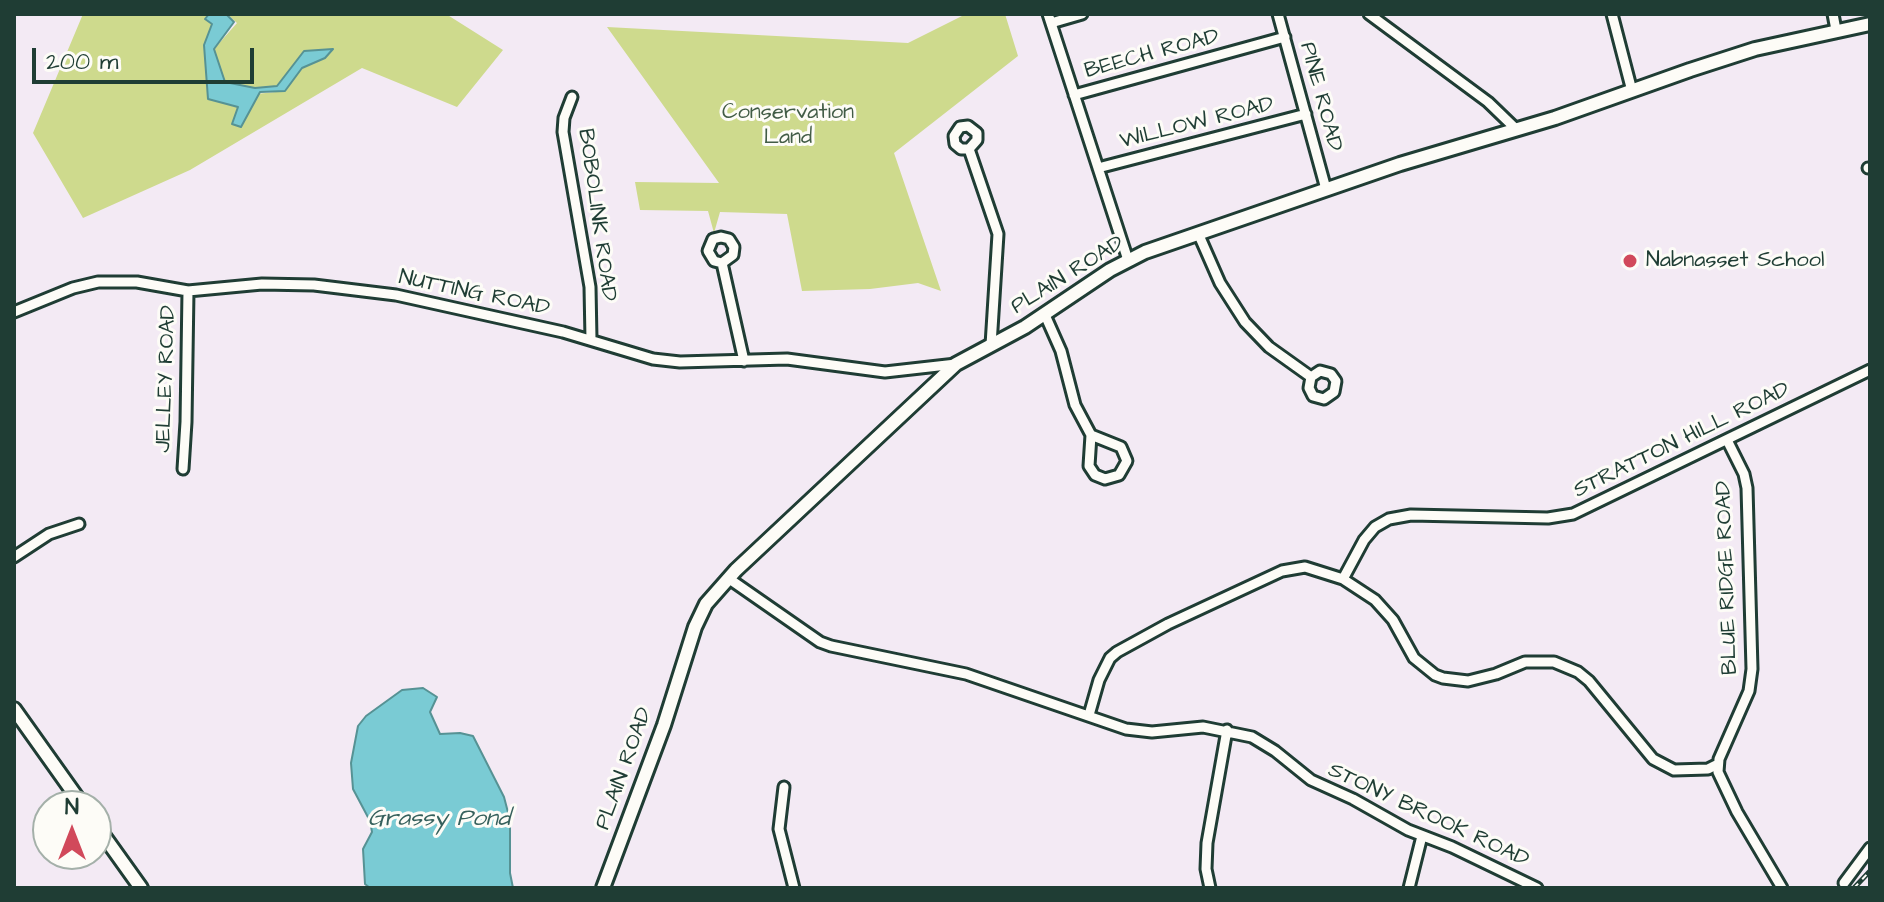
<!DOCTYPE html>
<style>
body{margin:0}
#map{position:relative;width:1884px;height:902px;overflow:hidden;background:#f3eaf4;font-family:"Architects Daughter",sans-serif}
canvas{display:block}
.frame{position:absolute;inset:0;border:16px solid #1f3d34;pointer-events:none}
.north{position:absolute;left:32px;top:790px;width:80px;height:80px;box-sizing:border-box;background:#fdfcf7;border:2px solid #a4b0a9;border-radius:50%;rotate:0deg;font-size:22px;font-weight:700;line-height:32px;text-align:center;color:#1f3d34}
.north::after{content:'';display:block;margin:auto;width:28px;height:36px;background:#d1495b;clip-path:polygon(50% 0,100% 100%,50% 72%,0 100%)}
.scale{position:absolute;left:32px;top:48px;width:222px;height:36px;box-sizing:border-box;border:4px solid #1f3d34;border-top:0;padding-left:10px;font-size:24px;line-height:28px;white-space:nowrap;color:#1f3d34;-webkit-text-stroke:6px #fdfcf7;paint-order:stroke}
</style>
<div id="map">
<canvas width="1884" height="902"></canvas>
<div class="frame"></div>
<div class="north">N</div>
<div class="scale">200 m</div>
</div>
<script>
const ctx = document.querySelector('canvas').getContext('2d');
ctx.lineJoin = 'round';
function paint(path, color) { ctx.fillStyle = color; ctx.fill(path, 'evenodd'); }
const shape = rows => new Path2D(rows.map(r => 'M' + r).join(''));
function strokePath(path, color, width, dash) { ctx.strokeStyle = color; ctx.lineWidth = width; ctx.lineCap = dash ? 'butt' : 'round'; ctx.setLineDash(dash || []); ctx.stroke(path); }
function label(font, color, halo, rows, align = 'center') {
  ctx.font = font + ' "Architects Daughter",sans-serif'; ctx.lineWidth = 6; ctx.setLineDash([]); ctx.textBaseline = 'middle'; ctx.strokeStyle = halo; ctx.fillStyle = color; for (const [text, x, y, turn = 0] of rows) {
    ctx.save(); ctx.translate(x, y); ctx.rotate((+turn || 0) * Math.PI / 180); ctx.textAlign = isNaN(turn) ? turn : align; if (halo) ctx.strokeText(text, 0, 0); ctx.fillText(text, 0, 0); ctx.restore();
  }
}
paint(shape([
 [83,14,209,14,205,19,212,24,204,45,208,99,285,91,302,68,325,58,332,50,304,51,277,86,255,88,225,82,214,49,237,23,227,14,446,14,503,50,457,107,362,68,190,170,83,218,33,133],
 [966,14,1005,14,1018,56,894,153,941,291,918,283,870,289,802,291,787,214,720,212,714,233,708,211,640,210,635,182,719,183,607,27,908,43]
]), '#ceda8d');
const water = shape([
 [209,14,226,14,234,22,214,49,225,82,255,88,277,86,304,51,333,49,325,58,302,68,285,91,260,92,241,127,232,124,238,107,208,99,204,45,212,24,205,19,209,14],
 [423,688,437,697,430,712,440,734,460,733,473,736,504,797,510,820,510,873,513,888,370,888,365,884,363,849,372,832,370,821,353,789,351,763,358,726,366,716,402,690,423,688]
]);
paint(water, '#7acbd4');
strokePath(water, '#569294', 2);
const street = shape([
 [1048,14,1128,260],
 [1278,14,1326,189],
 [1369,14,1488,102,1517,130],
 [1612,14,1632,91],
 [1833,14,1836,30],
 [1051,23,1082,14],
 [1074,95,1285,37],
 [572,97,564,118,563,132,590,287,591,339],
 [969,149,961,149,955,144,954,136,960,127,968,126,977,133,977,140,969,149,998,234,991,345],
 [1098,168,1306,114],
 [1868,168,1870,168],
 [1198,233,1220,283,1245,322,1269,347,1311,377,1309,388,1313,396,1324,399,1334,392,1336,381,1331,374,1320,371,1311,377],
 [722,263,714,261,708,251,713,239,721,237,729,239,734,247,733,255,722,263,744,361],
 [14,312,73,288,98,282,137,282,188,291,262,284,314,285,396,295,563,332,653,359,680,362,787,359,885,372,956,364],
 [1045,315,1061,351,1075,405,1091,435,1089,466,1095,475,1105,479,1119,475,1127,461,1121,447,1091,435],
 [1727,440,1744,474,1747,488,1752,669,1749,691,1719,759,1718,772,1737,812,1782,888],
 [183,469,186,422,188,291],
 [14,557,49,534,79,524],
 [728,578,820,642,831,646,966,674,1126,729,1152,732,1203,727,1252,737,1275,751,1311,780,1353,799,1408,830,1452,847,1537,888],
 [1343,579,1364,540,1375,527,1389,519,1411,515,1548,518,1573,514,1870,370],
 [1089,715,1099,680,1110,658,1117,652,1168,624,1282,571,1305,567,1343,579,1375,600,1393,620,1414,658,1435,675,1443,678,1468,681,1496,674,1525,662,1554,662,1578,672,1589,681,1653,759,1674,770,1708,769,1718,764],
 [784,787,779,829,794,888],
 [1844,883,1870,848],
 [1210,888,1206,869,1207,843,1227,730],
 [1409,888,1422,836]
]);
const secondary = shape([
 [14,709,83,806],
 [96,825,141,888],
 [603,888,664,725,695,627,706,604,736,570,956,364,1025,327,1110,270,1145,252,1400,164,1555,118,1690,70,1755,49,1870,24]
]);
strokePath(street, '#1f3d34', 15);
strokePath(secondary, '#1f3d34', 18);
strokePath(street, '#fdfcf7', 9);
strokePath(secondary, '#fdfcf7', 12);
const rail = shape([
 [1854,888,1870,871]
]);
strokePath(rail, '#1f3d34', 5);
strokePath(rail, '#fdfcf7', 2, [6]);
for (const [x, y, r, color] of [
 [1630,261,8,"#d1495b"]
]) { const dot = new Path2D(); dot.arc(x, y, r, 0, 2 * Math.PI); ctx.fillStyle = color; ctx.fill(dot); strokePath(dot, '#fdfcf7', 3); }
label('22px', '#1f3d34', '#fdfcf7', [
 ["BEECH ROAD",1152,55,-15],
 ["PINE ROAD",1320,97,75],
 ["WILLOW ROAD",1197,124,-14],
 ["BOBOLINK ROAD",596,215,82],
 ["PLAIN ROAD",1068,276,-32],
 ["NUTTING ROAD",474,294,12],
 ["JELLEY ROAD",167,379,-88],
 ["STRATTON HILL ROAD",1682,441,-26],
 ["BLUE RIDGE ROAD",1728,578,-92],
 ["PLAIN ROAD",625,769,-70],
 ["STONY BROOK ROAD",1428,816,25]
]);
label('22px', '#425c46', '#fdfcf7', [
 ["Conservation",788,113],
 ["Land",788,138]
]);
label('22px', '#1f3d34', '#fdfcf7', [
 ["Nabnasset School",1646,261]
], 'left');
label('italic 24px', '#36605c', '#fdfcf7', [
 ["Grassy Pond",439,820]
]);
</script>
